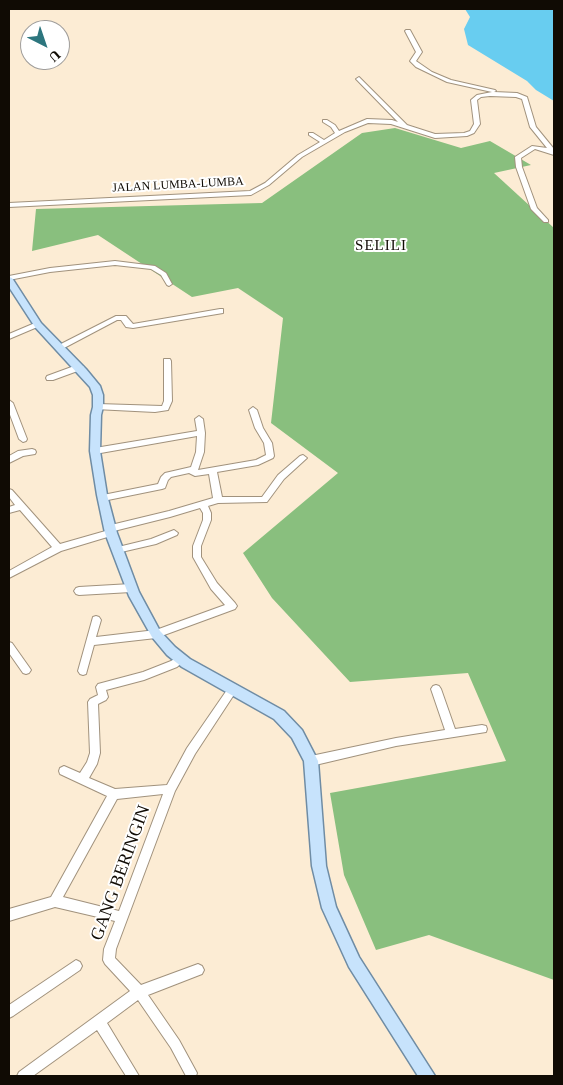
<!DOCTYPE html>
<style>
body{margin:0}
#map{position:relative;width:563px;height:1085px;overflow:hidden;background:#fcecd4;font-family:"Times New Roman",serif}
canvas{display:block}
.frame{position:absolute;inset:0;border:10px solid #100b04;pointer-events:none}
.north{position:absolute;left:20px;top:20px;width:50px;height:50px;box-sizing:border-box;background:#fff;border:1px solid #9f9d9b;border-radius:50%;rotate:139deg;font-size:14px;font-weight:700;line-height:20px;text-align:center;color:#100b04}
.north::after{content:'';display:block;margin:auto;width:18px;height:22px;background:#2d767e;clip-path:polygon(50% 0,100% 100%,50% 72%,0 100%)}
</style>
<div id="map">
<canvas width="563" height="1085"></canvas>
<div class="frame"></div>
<div class="north">U</div>
</div>
<script>
const ctx = document.querySelector('canvas').getContext('2d');
ctx.lineJoin = 'round';
function paint(path, color) { ctx.fillStyle = color; ctx.fill(path, 'evenodd'); }
const shape = rows => new Path2D(rows.map(r => 'M' + r).join(''));
function strokePath(path, color, width, dash) { ctx.strokeStyle = color; ctx.lineWidth = width; ctx.lineCap = dash ? 'butt' : 'round'; ctx.setLineDash(dash || []); ctx.stroke(path); }
function label(font, color, halo, rows, align = 'center') {
  ctx.font = font + ' "Times New Roman",serif'; ctx.lineWidth = 4; ctx.setLineDash([]); ctx.textBaseline = 'middle'; ctx.strokeStyle = halo; ctx.fillStyle = color; for (const [text, x, y, turn = 0] of rows) {
    ctx.save(); ctx.translate(x, y); ctx.rotate((+turn || 0) * Math.PI / 180); ctx.textAlign = isNaN(turn) ? turn : align; if (halo) ctx.strokeText(text, 0, 0); ctx.fillText(text, 0, 0); ctx.restore();
  }
}
paint(shape([
 [395,128,461,148,490,141,531,165,494,173,554,228,554,980,429,935,376,950,344,875,330,793,506,761,468,673,350,682,272,598,243,553,338,473,271,423,283,318,238,288,192,297,98,235,32,251,36,209,262,203,362,133]
]), '#89bf7e');
paint(shape([
 [465,9,554,9,554,101,536,90,527,81,468,45,464,29,470,17]
]), '#68cdf0');
const minor = shape([
 [406,30,410,30,422,52,416,61,432,72,451,80,495,90,496,91,494,92,517,93,527,97,536,127,554,149,554,155,535,149,521,158,522,167,537,208,548,220,548,222,544,222,531,209,516,167,515,157,532,146,547,148,530,127,522,99,516,97,490,96,481,97,477,100,480,124,474,133,467,136,435,138,391,124,368,123,345,132,302,157,269,185,251,195,9,207,9,203,250,191,265,183,298,155,320,142,309,135,309,133,313,133,324,140,335,133,331,127,323,122,323,120,327,120,335,125,339,131,367,119,392,120,398,122,357,80,356,79,359,77,407,125,435,134,464,133,470,131,474,124,471,100,477,95,492,92,447,82,416,67,410,61,416,52,405,31,406,30],
 [115,261,155,266,166,273,172,284,169,286,167,285,161,275,151,269,115,265,50,272,9,280,9,276,50,268,115,261],
 [220,309,223,309,223,313,133,328,126,327,121,320,117,320,64,348,61,348,57,346,116,316,126,316,133,324,220,309],
 [35,323,38,323,42,325,9,339,9,334,35,323],
 [164,359,170,359,171,361,172,401,168,410,155,412,95,409,94,407,98,404,162,406,164,401,164,359],
 [77,365,80,365,84,367,83,369,53,380,47,380,46,378,47,376,77,365],
 [9,400,13,403,27,439,26,441,23,442,19,439,9,412,9,400],
 [253,407,257,410,263,428,272,443,274,456,273,458,258,465,217,472,222,497,262,497,278,475,300,456,303,455,307,458,284,479,267,502,218,503,208,506,211,513,211,520,201,546,201,557,217,583,235,603,237,606,235,609,156,638,94,645,86,674,83,675,80,674,78,671,93,617,96,616,99,617,101,620,96,637,156,630,225,605,211,589,193,557,193,546,203,520,203,513,200,508,170,517,114,531,115,533,114,535,61,551,9,578,9,571,52,547,20,510,9,513,9,507,15,505,9,497,9,489,12,490,60,544,109,530,107,528,111,525,169,511,213,498,209,474,195,476,189,473,171,477,168,480,165,488,162,489,103,501,99,498,103,495,158,484,161,477,165,473,191,467,196,452,197,436,95,454,91,451,95,448,197,431,195,419,199,416,203,419,205,433,204,452,198,470,256,460,266,455,264,443,255,428,249,410,253,407],
 [32,449,35,450,36,452,35,454,23,456,9,463,9,456,18,451,32,449],
 [174,530,178,533,177,535,156,544,117,553,114,552,113,550,114,548,151,539,174,530],
 [131,584,134,585,136,588,134,591,131,592,79,595,76,594,74,591,76,588,79,587,131,584],
 [9,642,12,643,29,667,31,670,29,673,26,674,23,673,9,653,9,642],
 [181,655,184,656,186,659,177,667,144,680,106,690,108,697,106,700,98,704,100,753,97,764,89,778,115,789,167,785,187,748,229,687,232,686,235,687,237,690,235,693,195,754,175,791,116,949,115,958,141,985,198,964,202,966,204,970,202,974,148,995,179,1040,197,1073,196,1076,186,1076,171,1048,138,1000,107,1023,139,1076,126,1076,97,1030,33,1076,17,1076,19,1072,130,991,105,964,103,960,104,949,115,921,55,907,9,921,9,909,51,897,107,796,60,774,59,771,60,768,64,766,80,773,87,762,90,753,88,702,90,699,98,695,96,687,98,684,143,672,171,661,181,655],
 [163,794,119,911,63,897,117,799,163,794],
 [436,685,439,686,441,689,455,729,482,725,486,726,487,729,486,732,396,746,311,766,307,764,306,761,307,758,311,756,396,738,445,730,431,689,433,686,436,685],
 [76,960,80,962,82,966,80,970,13,1016,9,1018,9,1005,76,960]
]);
const major = shape([
 [9,277,12,278,41,323,86,369,100,386,103,395,103,407,101,415,100,451,107,495,117,533,139,592,160,631,175,647,190,659,284,711,302,730,318,761,326,866,336,907,359,957,435,1076,418,1076,349,967,322,908,312,866,304,761,292,738,274,719,182,667,167,655,152,637,129,596,105,533,97,495,90,451,91,415,93,407,93,395,90,387,35,327,9,287,9,277]
]);
strokePath(minor, '#a1927d', 2);
strokePath(major, '#6f8ca4', 3);
paint(minor, '#fff');
paint(major, '#c7e3fc');
label('12px', '#100b04', '#fff', [
 ["JALAN LUMBA-LUMBA",178,185,-3]
]);
ctx.letterSpacing = '1px';
label('15px', '#100b04', '#fff', [
 ["SELILI",381,246]
]);
ctx.letterSpacing = '0px';
label('18px', '#100b04', '#fff', [
 ["GANG BERINGIN",121,873,-70]
]);
</script>
